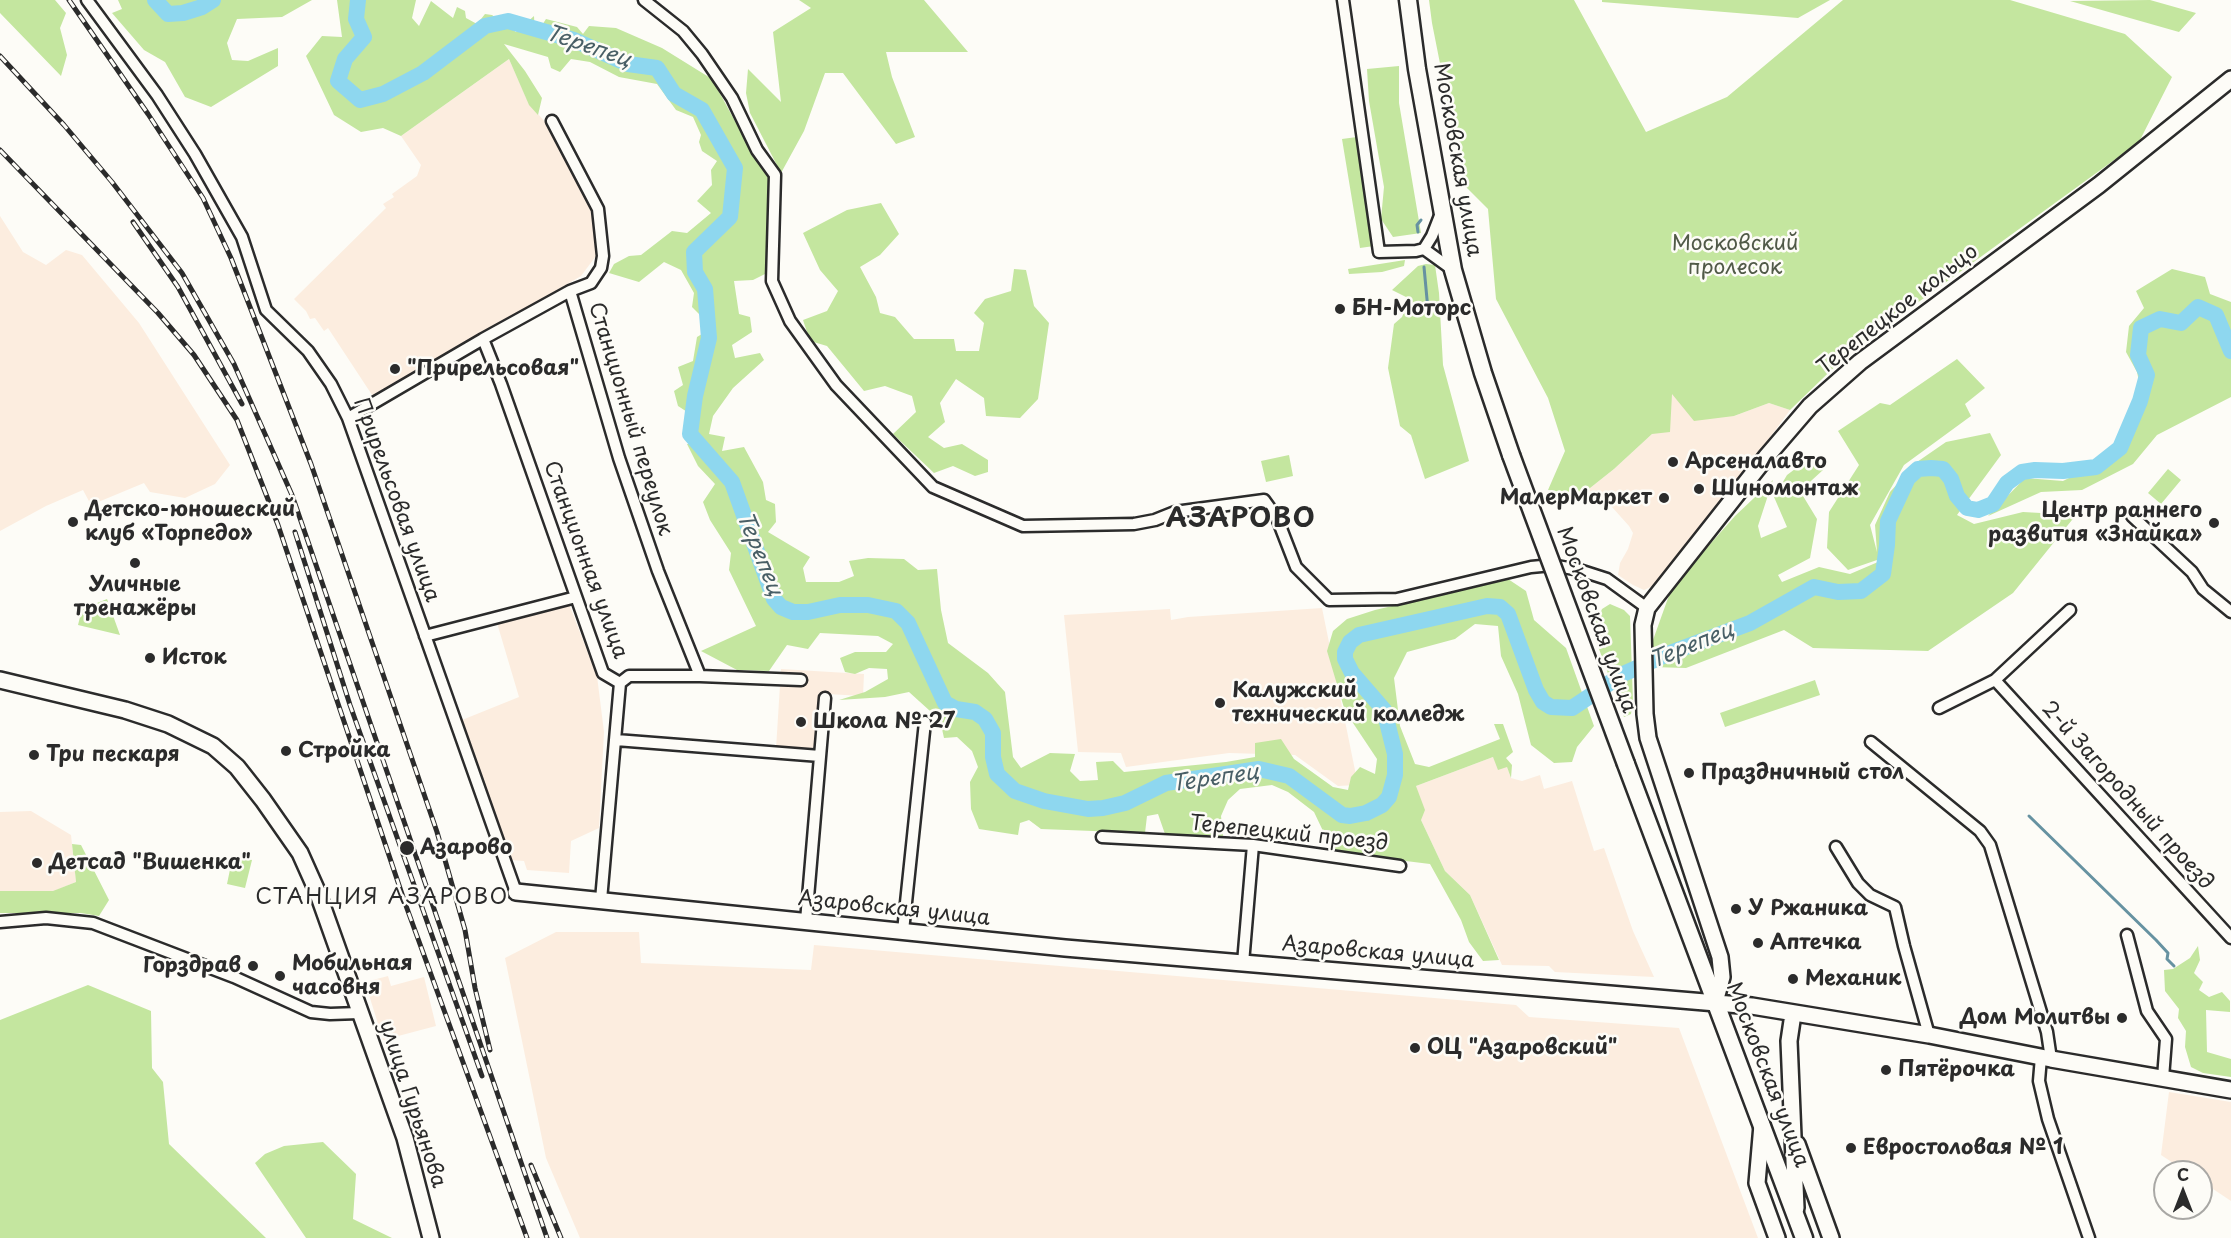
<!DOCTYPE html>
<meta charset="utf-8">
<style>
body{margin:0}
#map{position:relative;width:2231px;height:1238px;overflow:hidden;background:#fdfcf7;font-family:"Playpen Sans",sans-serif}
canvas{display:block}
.north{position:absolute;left:2153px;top:1160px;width:60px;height:60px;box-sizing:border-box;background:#fdfcf7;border:2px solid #a9a8a5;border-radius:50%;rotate:0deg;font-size:16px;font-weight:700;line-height:24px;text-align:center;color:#2b2b2b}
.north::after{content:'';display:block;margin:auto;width:21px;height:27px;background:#2b2b2b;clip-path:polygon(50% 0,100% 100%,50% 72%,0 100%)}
</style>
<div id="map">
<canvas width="2231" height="1238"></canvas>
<div class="north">С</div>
</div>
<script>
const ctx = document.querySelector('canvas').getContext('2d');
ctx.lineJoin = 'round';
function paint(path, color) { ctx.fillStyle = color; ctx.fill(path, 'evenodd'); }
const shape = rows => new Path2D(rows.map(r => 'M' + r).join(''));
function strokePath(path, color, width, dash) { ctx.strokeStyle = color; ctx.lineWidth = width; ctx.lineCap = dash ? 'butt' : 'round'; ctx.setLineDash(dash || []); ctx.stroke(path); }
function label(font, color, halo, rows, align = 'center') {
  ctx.font = font + ' "Playpen Sans",sans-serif'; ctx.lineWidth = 5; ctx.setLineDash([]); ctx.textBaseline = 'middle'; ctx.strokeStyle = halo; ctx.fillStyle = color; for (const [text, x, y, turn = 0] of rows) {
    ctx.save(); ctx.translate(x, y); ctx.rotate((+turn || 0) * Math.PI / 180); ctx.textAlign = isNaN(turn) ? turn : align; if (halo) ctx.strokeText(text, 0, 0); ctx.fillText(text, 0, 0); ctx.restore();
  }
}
paint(shape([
 [509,59,529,104,547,124,595,210,599,252,581,276,374,398,328,328,324,331,315,318,310,319,306,311,294,299,386,208,383,204,394,197,392,194,417,176,421,165,401,136],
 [0,216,23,252,46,265,66,250,82,255,139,323,230,465,215,484,185,498,150,492,144,483,91,505,83,490,46,506,0,531],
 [1672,393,1734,416,1769,403,1790,410,1700,533,1655,585,1644,590,1633,585,1618,575,1620,563,1628,549,1633,533,1629,526,1603,497,1580,496,1614,469,1652,434],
 [562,604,569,604,597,676,604,732,599,828,571,841,569,873,527,870,524,861,510,860,462,720,519,697,497,623],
 [1322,608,1358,785,1338,786,1295,755,1229,753,1126,767,1121,753,1078,752,1064,615,1170,609,1171,620,1188,617],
 [781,669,864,674,863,696,827,694,823,751,776,749],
 [1493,757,1507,767,1511,778,1522,781,1540,775,1544,789,1572,781,1594,851,1604,848,1633,931,1654,977,1555,972,1549,966,1502,965,1470,895,1445,871,1421,820,1416,786],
 [31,811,71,835,76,882,54,891,0,891,0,812],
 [556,932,639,932,641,963,811,970,814,945,1516,1005,1529,1017,1679,1028,1758,1238,580,1238,546,1158,505,958],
 [388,976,391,986,424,977,436,1026,383,1040,365,982],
 [2169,1092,2231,1102,2231,1201,2201,1181,2201,1172,2187,1172,2161,1155]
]), '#fceddf');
paint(shape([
 [0,0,55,0,66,13,60,28,67,55,61,76,0,13],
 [118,0,312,0,282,17,237,19,227,43,232,60,248,61,278,48,278,66,211,107,185,97,165,62,144,50,112,13,122,9],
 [337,0,416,0,412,18,419,26,431,1,453,18,457,7,465,11,466,18,477,24,485,14,492,15,516,32,534,16,535,36,546,19,577,27,583,34,589,26,616,28,662,48,712,79,753,154,771,178,767,273,753,280,734,281,739,314,750,317,752,332,732,345,735,358,760,353,764,360,733,388,713,416,709,434,725,437,722,451,744,447,763,482,766,500,775,504,776,522,768,532,810,557,803,568,806,582,839,582,854,576,849,561,868,558,904,559,918,570,937,569,941,610,948,643,988,673,1005,692,1013,757,1021,768,1050,753,1075,754,1070,771,1080,781,1098,780,1096,762,1113,761,1124,772,1226,762,1255,757,1255,743,1281,739,1294,759,1333,787,1348,790,1351,777,1360,767,1375,774,1377,759,1345,711,1327,651,1333,631,1347,619,1375,610,1508,579,1526,591,1534,620,1566,648,1594,726,1577,747,1572,762,1554,763,1531,745,1518,694,1501,656,1498,626,1475,624,1455,639,1407,652,1394,678,1400,726,1415,764,1429,767,1500,739,1494,724,1503,724,1513,752,1506,758,1512,765,1511,778,1507,767,1498,770,1493,757,1416,786,1425,810,1421,820,1445,871,1470,895,1499,960,1483,961,1469,942,1461,920,1430,864,1333,852,1314,812,1288,792,1272,785,1240,789,1228,800,1221,816,1223,836,1165,834,1158,814,1147,816,1145,833,1041,829,1029,820,1020,823,1018,835,979,829,971,809,970,782,978,767,972,751,957,737,944,738,940,720,909,692,885,697,839,700,865,692,888,679,887,669,869,668,855,674,845,672,840,658,855,652,886,652,893,644,878,636,820,633,808,649,787,645,769,671,737,670,701,651,756,626,729,570,731,553,710,520,703,502,715,484,698,466,687,444,704,444,697,432,698,419,678,406,674,391,683,385,678,367,693,361,697,337,702,334,700,315,692,307,694,293,681,270,664,262,639,282,609,273,614,264,629,256,641,255,672,231,687,233,711,213,697,201,712,185,711,170,717,161,702,151,699,142,701,135,693,117,676,110,657,84,619,77,590,62,571,59,560,72,551,68,548,57,504,44,525,71,542,98,538,115,529,105,509,59,401,136,383,128,361,132,334,115,306,56,322,36,342,37],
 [799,0,924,0,968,52,886,52,892,77,915,137,896,144,843,73,825,73,804,131,781,173,750,113,746,93,748,69,781,102,773,32,811,8],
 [1429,0,1574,0,1646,132,1727,97,1843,0,2010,0,2125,34,2172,77,2139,142,1851,351,1790,410,1769,403,1734,416,1694,421,1672,394,1670,432,1652,434,1614,469,1580,496,1548,490,1565,451,1548,398,1496,299,1488,209,1464,185,1432,23],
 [1602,0,1830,0,1798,18,1602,2],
 [2150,0,2196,13,2179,32,2070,1],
 [1399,66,1399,103,1421,233,1393,237,1381,219,1384,187,1369,101,1367,69],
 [1357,137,1374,246,1360,248,1342,139],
 [881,203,899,234,880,255,860,267,876,297,880,313,895,317,914,339,954,339,956,351,979,351,984,323,974,313,985,299,1011,291,1014,269,1026,270,1034,306,1049,323,1038,399,1020,418,986,416,984,398,956,379,940,403,945,422,928,437,944,448,962,444,988,460,988,472,975,476,953,466,934,473,893,434,916,412,912,396,885,386,864,391,827,346,810,341,803,320,827,311,838,291,820,270,803,233,847,210],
 [1405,260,1404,266,1382,272,1349,274,1348,269],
 [1426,264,1435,265,1439,293,1443,365,1469,461,1425,479,1411,435,1400,426,1388,368,1394,324,1402,317,1410,299,1392,290,1418,266],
 [2172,269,2205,277,2210,294,2231,302,2231,397,2157,435,2133,464,2082,490,2041,492,1988,516,2025,478,2063,481,2107,459,2141,391,2137,372,2126,352,2129,326,2144,308,2136,291],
 [1957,359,1985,388,1965,404,1971,416,1904,465,1870,525,1877,552,1875,525,1890,492,1917,462,1946,442,1990,433,2001,455,1957,515,1974,524,2023,512,2076,515,2013,593,1928,651,1813,648,1784,630,1686,668,1652,667,1653,640,1672,587,1735,516,1773,480,1758,526,1761,538,1787,527,1774,497,1787,475,1811,457,1823,470,1800,491,1817,519,1810,558,1778,575,1782,582,1819,567,1850,574,1878,562,1877,560,1848,570,1827,548,1829,512,1859,465,1838,431,1880,403,1890,405],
 [1289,455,1293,476,1266,482,1261,461],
 [2168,469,2181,480,2161,504,2148,493],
 [107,599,120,635,78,625,82,609],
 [1610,604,1624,610,1630,616,1633,701,1631,714,1624,717,1592,630,1594,621,1598,619,1602,609],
 [1815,680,1820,695,1725,727,1720,713],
 [72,844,81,845,109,900,99,916,81,913,0,913,0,891,53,891,76,882],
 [233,855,252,860,245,888,227,884],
 [2198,946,2200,960,2194,973,2203,982,2199,990,2209,997,2222,992,2230,1001,2230,1012,2206,1010,2207,1052,2231,1059,2231,1077,2203,1073,2191,1067,2185,1047,2186,1031,2178,1018,2179,1009,2165,991,2164,970,2173,969,2190,958],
 [88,985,151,1011,152,1068,163,1082,169,1144,266,1238,0,1238,0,1020],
 [323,1142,356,1174,353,1219,392,1238,306,1238,255,1163,265,1154,284,1146]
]), '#c4e69f');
strokePath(shape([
 [1418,232,1417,225,1421,220],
 [1424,267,1428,310],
 [2029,816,2156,940,2168,953,2167,959,2174,966]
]), '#6692a1', 3);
strokePath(shape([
 [155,0,168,14,183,13,202,7,213,0],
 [358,0,356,19,364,37,345,59,338,81,360,100,383,94,423,73,485,26,508,21,574,40,628,64,657,68,674,94,702,110,735,168,730,217,694,252,695,272,705,289,709,338,695,396,690,434,732,482,774,599,781,607,793,612,808,612,840,605,868,605,896,611,908,623,945,703,956,709,975,712,985,719,993,733,993,757,997,774,1015,791,1044,801,1088,809,1103,808,1125,803,1166,783,1259,769,1289,776,1342,815,1350,816,1366,813,1382,805,1389,797,1395,775,1395,754,1384,710,1352,673,1345,659,1345,652,1350,642,1359,635,1487,606,1500,607,1508,614,1536,690,1543,702,1551,707,1572,708,1623,674,1670,653,1750,623,1814,587,1838,592,1861,591,1883,574,1887,545,1888,521,1908,478,1918,469,1931,468,1943,469,1951,479,1957,496,1967,508,1978,510,1993,504,2007,483,2022,472,2035,470,2063,471,2096,467,2120,448,2140,401,2147,375,2138,355,2141,328,2160,319,2181,323,2198,307,2216,315,2231,351]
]), '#8ed7ef', 16);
const street = shape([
 [87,0,157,95,195,154,242,237,266,310,308,351,331,384,348,418,516,892],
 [644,0,683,31,702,54,732,98,757,150,775,175,772,281,790,321,836,385,933,487,1023,526,1134,524,1155,520,1175,512,1264,500,1277,518,1296,567,1329,600,1397,599,1531,567,1552,565,1579,570,1607,579,1647,608],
 [1343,0,1379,252,1416,251,1424,249,1432,236,1441,213],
 [1424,249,1453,270],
 [570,291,619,458,658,571,700,676],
 [483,339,501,384,603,673,620,683,601,900],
 [348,418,483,339,570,291,591,283,601,268,603,256,598,209,552,121],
 [2132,516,2192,572,2203,589,2231,612],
 [425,636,576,597],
 [1995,680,2231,938],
 [620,683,629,676,700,676,801,680],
 [1939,708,1995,680,2070,610],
 [616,740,820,756],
 [1871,742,1980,831,1990,845,2047,1032,2051,1059],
 [1102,837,1253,845,1400,866],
 [1836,847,1858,883,1870,895,1895,907,1904,946,1929,1035],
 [806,921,825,698],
 [0,922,46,918,93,923,234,977,311,1012,330,1014,359,1013],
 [903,931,925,722],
 [2127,935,2147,1011,2166,1039,2163,1078],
 [1243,963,1253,845],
 [2041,1057,2039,1081,2048,1119,2089,1238]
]);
const secondary = shape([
 [0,680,125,710,168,724,213,746,237,767,263,800,300,853,317,891,405,1138,431,1238],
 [516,892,1065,948,1752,1006,1929,1035,2051,1059,2231,1090],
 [1715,1002,1722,977,1720,957,1648,738,1645,714,1643,625,1647,608,1767,456,1810,406,1860,362,2099,185,2231,79],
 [1793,1014,1789,1041,1796,1208],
 [1762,1125,1757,1183,1777,1238],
 [1797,1144,1831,1238]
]);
const primary = shape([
 [1408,0,1417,69,1453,270,1483,373,1511,455],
 [1626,764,1804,1238]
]);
strokePath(street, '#2b2b2b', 15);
strokePath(secondary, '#2b2b2b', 20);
strokePath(primary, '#2b2b2b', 21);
strokePath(street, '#fdfcf7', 10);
strokePath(secondary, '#fdfcf7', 15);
strokePath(primary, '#fdfcf7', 16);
const rail = shape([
 [69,0,148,114,203,198,231,258,311,464,437,832,465,930,475,988,490,1050],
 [0,56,64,125,112,182,182,273,234,364,292,495,547,1238],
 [0,150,158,313,194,355,237,420,278,525,405,903,527,1238],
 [133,222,178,287,242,404],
 [295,532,350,705,482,1076],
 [531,1165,561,1238]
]);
strokePath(rail, '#2b2b2b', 5);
strokePath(rail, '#fdfcf7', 3, [9]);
const primaryBridge = shape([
 [1511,455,1626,764]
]);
strokePath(primaryBridge, '#2b2b2b', 21, []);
strokePath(primaryBridge, '#fdfcf7', 16);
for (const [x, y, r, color] of [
 [1340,309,6,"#2b2b2b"],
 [395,369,6,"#2b2b2b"],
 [1673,462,6,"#2b2b2b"],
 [1699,489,6,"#2b2b2b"],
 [1664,498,6,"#2b2b2b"],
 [73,522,6,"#2b2b2b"],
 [2214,523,6,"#2b2b2b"],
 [135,563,6,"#2b2b2b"],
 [150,658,6,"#2b2b2b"],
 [1220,703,6,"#2b2b2b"],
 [801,722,6,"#2b2b2b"],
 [286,751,6,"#2b2b2b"],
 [34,755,6,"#2b2b2b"],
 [1689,773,6,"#2b2b2b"],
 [407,848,8,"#2b2b2b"],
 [37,863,6,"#2b2b2b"],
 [1736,909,6,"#2b2b2b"],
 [1758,943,6,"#2b2b2b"],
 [253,966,6,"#2b2b2b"],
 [280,976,6,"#2b2b2b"],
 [1793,979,6,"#2b2b2b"],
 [2122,1018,6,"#2b2b2b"],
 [1415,1048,6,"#2b2b2b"],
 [1886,1070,6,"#2b2b2b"],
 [1851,1148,6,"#2b2b2b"]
]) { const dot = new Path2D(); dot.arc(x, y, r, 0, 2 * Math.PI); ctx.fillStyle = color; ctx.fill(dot); strokePath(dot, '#fdfcf7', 2); }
label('21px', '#2b2b2b', '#fdfcf7', [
 ["Московская улица",1457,160,80],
 ["Терепецкое кольцо",1898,310,-38],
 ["Станционный переулок",630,419,73],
 ["Прирельсовая улица",396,500,70],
 ["Станционная улица",585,560,70],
 ["Московская улица",1596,620,70],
 ["2-й Загородный проезд",2127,796,48],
 ["Терепецкий проезд",1289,834,6],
 ["Азаровская улица",894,909,6],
 ["Азаровская улица",1378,953,5],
 ["Московская улица",1767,1075,69],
 ["улица Гурьянова",412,1104,72]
]);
label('21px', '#515a48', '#fdfcf7', [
 ["Московский",1735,244],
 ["пролесок",1735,268]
]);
label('bold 21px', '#2b2b2b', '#fdfcf7', [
 ["БН-Моторс",1352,309],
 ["\"Прирельсовая\"",407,369],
 ["Арсеналавто",1685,462],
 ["Шиномонтаж",1711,489],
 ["МалерМаркет",1652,498,"right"],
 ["Детско-юношеский",85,510],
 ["клуб «Торпедо»",85,534],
 ["Центр раннего",2202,511,"right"],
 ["развития «Знайка»",2202,535,"right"],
 ["Уличные",135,585,"center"],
 ["тренажёры",135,609,"center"],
 ["Исток",162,658],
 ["Калужский",1232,691],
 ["технический колледж",1232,715],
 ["Школа № 27",813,722],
 ["Стройка",298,751],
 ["Три пескаря",46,755],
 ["Праздничный стол",1701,773],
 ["Азарово",420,848],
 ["Детсад \"Вишенка\"",49,863],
 ["У Ржаника",1748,909],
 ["Аптечка",1770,943],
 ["Мобильная",292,964],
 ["часовня",292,988],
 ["Горздрав",241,966,"right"],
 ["Механик",1805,979],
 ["Дом Молитвы",2110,1018,"right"],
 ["ОЦ \"Азаровский\"",1427,1048],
 ["Пятёрочка",1898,1070],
 ["Евростоловая № 1",1863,1148]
], 'left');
label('italic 22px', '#495f66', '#fdfcf7', [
 ["Терепец",588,47,19],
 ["Терепец",759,554,68],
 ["Терепец",1692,646,-22],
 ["Терепец",1215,779,-8]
]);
ctx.letterSpacing = '1.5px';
label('22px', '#2b2b2b', '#fdfcf7', [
 ["СТАНЦИЯ АЗАРОВО",382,898]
]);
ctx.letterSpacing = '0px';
ctx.letterSpacing = '1.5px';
label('bold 27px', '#2b2b2b', '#fdfcf7', [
 ["АЗАРОВО",1241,520]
]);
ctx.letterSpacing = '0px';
</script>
